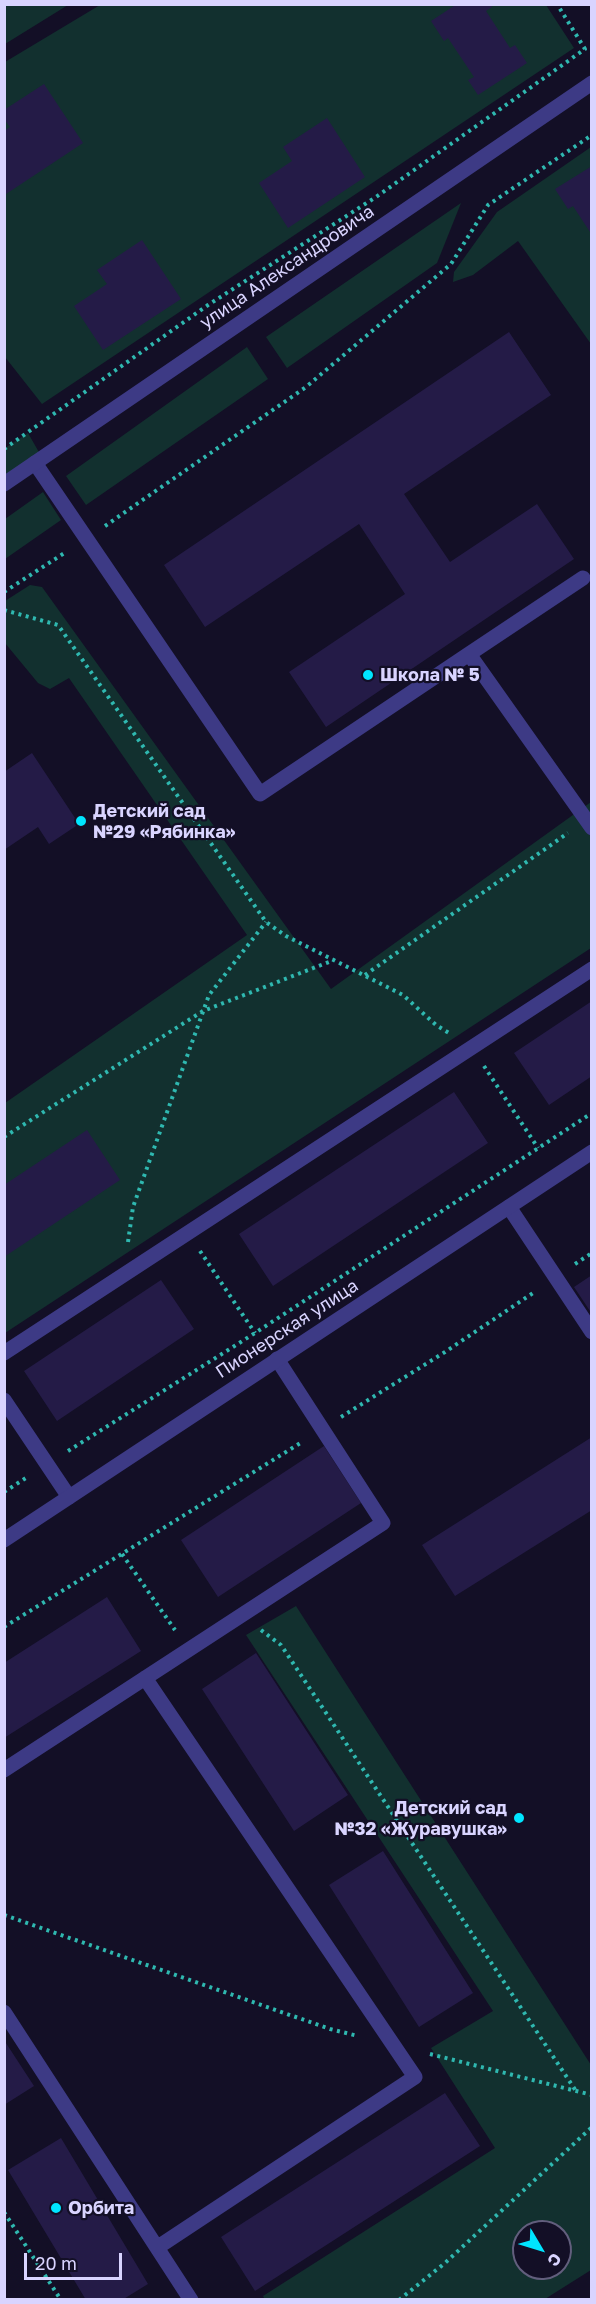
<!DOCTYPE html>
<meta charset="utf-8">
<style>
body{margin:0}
#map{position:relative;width:596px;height:2304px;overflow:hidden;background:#130f26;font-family:"Golos Text",sans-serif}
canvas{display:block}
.frame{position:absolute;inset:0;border:6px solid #d9d4ff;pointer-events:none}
.north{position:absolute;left:512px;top:2220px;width:60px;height:60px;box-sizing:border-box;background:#130f26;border:2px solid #625e7d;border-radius:50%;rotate:128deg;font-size:16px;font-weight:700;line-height:24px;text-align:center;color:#d9d4ff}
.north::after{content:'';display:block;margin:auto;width:21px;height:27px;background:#00e5ff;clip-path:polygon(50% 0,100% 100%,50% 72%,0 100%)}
.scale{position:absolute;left:24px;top:2253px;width:98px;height:27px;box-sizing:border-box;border:3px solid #d9d4ff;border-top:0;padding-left:8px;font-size:18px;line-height:21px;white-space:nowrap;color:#d9d4ff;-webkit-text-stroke:4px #130f26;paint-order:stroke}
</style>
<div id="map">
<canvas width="596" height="2304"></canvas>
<div class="frame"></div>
<div class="north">С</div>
<div class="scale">20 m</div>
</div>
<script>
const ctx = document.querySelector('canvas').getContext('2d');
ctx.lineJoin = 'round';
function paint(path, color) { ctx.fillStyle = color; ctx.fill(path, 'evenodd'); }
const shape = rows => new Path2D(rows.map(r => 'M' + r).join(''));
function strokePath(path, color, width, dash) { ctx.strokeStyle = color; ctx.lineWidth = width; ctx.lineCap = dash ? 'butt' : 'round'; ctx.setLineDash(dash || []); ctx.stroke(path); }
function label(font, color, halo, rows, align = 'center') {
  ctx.font = font + ' "Golos Text",sans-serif'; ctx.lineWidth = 4.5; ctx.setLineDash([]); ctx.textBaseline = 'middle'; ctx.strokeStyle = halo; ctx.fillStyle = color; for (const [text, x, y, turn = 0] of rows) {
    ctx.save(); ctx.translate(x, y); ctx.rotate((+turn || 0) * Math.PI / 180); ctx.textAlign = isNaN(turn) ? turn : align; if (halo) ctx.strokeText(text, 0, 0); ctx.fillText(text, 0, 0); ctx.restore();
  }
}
paint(shape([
 [5,4,68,4,68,5,5,44],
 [100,5,546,5,574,48,42,404,5,357,5,62],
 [591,147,591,344,518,241,473,275,453,282,454,272,497,212],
 [461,203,437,263,287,368,266,337],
 [247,347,268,379,86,505,66,476],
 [28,433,40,454,5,478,5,448],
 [43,492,61,520,5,559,5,519],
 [30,585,42,587,331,989,591,802,591,948,5,1333,5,1103,247,935,69,678,50,689,38,683,5,643,5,601],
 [296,1606,591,2065,591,2270,545,2299,265,2300,263,2296,495,2148,431,2048,493,2011,246,1635],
 [524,2232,560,2232,560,2268,524,2268]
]), '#12302f');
paint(shape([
 [457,4,490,4,492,7,486,11,510,48,515,45,527,63,478,95,468,80,474,77,448,38,444,41,431,21],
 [44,84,83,143,6,194,4,131,10,127,4,119,4,110],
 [327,118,365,177,288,228,259,183,292,161,283,147],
 [592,166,592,235,573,206,568,209,555,189],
 [142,240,181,299,103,350,74,306,107,284,97,270],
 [509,332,551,395,404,494,450,562,537,504,574,559,326,727,289,672,405,594,359,524,205,627,164,565],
 [32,753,79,824,49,844,38,827,4,850,4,772],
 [592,1001,592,1076,549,1105,514,1053],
 [454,1092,488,1143,273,1286,239,1234],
 [87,1130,120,1180,4,1257,4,1185],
 [592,1275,592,1314,574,1287],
 [161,1280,194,1329,57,1421,24,1371],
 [592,1437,592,1510,455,1596,422,1545],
 [324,1446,361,1503,218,1597,181,1540],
 [107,1597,141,1651,4,1738,4,1663],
 [256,1653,348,1795,294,1831,202,1689],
 [383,1851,473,1993,419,2027,329,1885],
 [4,2040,34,2086,4,2105],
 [445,2093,480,2146,255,2291,221,2237],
 [61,2138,148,2284,122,2300,86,2300,8,2170]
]), '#241b47');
strokePath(shape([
 [4,449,208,305,376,197,585,49,557,4],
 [105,526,306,387,451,264,488,205,592,135],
 [4,592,66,552],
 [4,610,58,625,266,922,286,936,403,995,436,1025,449,1033],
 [365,975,568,833],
 [484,1066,538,1148],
 [4,1137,203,1011,334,960],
 [128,1242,133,1207,209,995,266,922],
 [200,1251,255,1333],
 [575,1264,592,1253],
 [341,1417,445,1352,536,1291],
 [68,1451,255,1333,592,1113],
 [4,1492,29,1476],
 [122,1554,175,1630],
 [4,1627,302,1442],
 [261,1630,281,1645,576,2091],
 [4,1915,330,2029,358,2036],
 [430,2054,592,2095],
 [4,2212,61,2300],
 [399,2300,445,2263,592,2127]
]), '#2fb8b0', 4, [3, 4.5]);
strokePath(shape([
 [35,463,260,794,469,654],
 [583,578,469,654,592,828],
 [509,1207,592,1332],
 [4,1353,592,969],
 [4,1400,69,1497],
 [145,1678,415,2077,158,2247],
 [4,1770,383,1523,277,1359],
 [4,2012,191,2300]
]), '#3d3a85', 15);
strokePath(shape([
 [4,484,592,83],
 [4,1540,592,1152]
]), '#3d3a85', 15);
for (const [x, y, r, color] of [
 [368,675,6,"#00e5ff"],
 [81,821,6,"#00e5ff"],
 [519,1818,6,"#00e5ff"],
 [56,2208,6,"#00e5ff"]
]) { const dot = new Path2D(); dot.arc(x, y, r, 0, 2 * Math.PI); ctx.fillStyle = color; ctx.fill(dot); strokePath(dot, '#130f26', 2); }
label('18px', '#d9d4ff', '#130f26', [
 ["улица Александровича",287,267,-34],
 ["Пионерская улица",287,1329,-33]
]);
label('bold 18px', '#d9d4ff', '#130f26', [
 ["Школа № 5",380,675],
 ["Детский сад",93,811],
 ["№29 «Рябинка»",93,832],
 ["Детский сад",507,1808,"right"],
 ["№32 «Журавушка»",507,1829,"right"],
 ["Орбита",68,2208]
], 'left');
</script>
